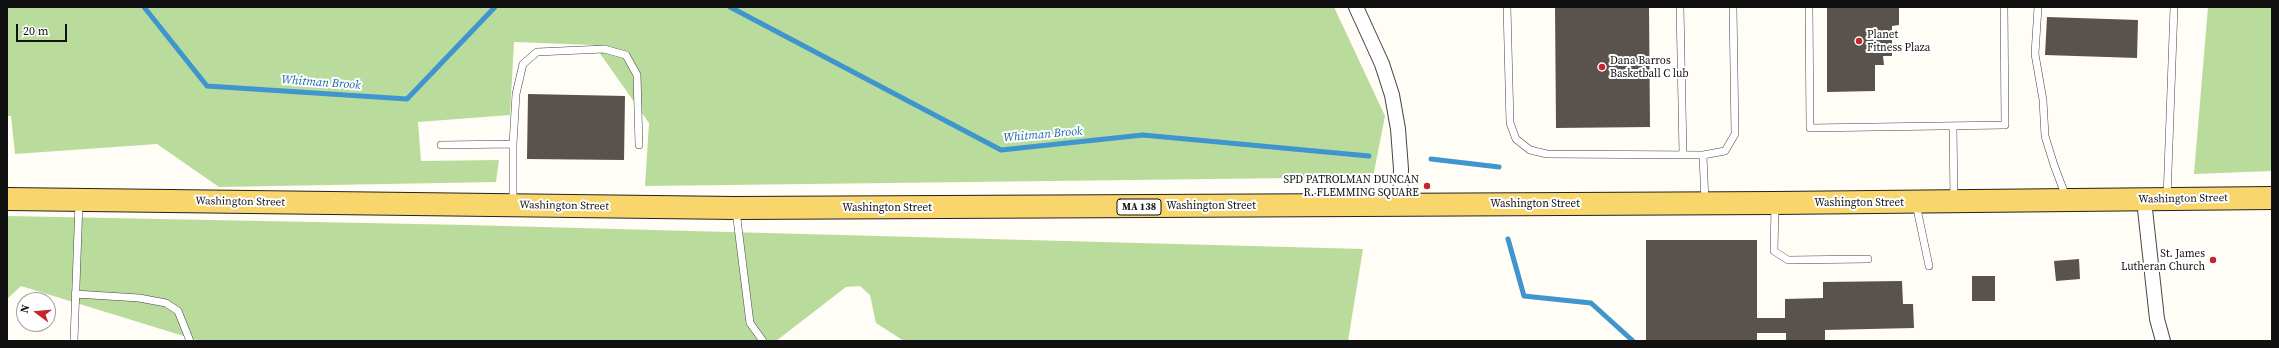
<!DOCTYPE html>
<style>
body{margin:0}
#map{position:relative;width:2279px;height:348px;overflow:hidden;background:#fffdf5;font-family:"Source Serif 4",serif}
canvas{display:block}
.frame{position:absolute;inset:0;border:8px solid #111;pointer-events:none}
.north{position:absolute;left:16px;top:292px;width:40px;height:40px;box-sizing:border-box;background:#fff;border:1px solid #a0a0a0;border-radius:50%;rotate:286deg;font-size:11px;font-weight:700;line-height:16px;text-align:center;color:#111}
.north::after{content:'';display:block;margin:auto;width:14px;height:18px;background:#c4262e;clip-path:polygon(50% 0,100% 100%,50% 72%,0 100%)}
.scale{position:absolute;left:16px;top:24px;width:51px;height:18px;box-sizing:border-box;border:2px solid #111;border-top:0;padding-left:5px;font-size:12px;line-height:14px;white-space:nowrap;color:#111;-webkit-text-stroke:3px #fff;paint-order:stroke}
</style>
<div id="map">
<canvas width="2279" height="348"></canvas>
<div class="frame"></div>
<div class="north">N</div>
<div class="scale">20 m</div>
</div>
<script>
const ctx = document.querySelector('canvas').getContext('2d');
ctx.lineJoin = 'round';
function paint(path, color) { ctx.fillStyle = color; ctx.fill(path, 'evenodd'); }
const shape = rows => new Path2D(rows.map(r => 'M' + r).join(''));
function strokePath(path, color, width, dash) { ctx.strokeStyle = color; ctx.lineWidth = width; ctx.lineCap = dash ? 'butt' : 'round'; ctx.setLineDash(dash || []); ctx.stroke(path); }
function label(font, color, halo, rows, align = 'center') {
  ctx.font = font + ' "Source Serif 4",serif'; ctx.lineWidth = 4; ctx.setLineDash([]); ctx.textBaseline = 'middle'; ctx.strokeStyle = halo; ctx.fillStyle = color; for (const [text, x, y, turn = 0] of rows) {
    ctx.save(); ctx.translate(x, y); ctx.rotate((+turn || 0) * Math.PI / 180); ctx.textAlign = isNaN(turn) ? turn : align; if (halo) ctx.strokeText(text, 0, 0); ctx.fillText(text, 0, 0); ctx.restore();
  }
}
paint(shape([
 [7,7,1334,7,1385,116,1373,177,645,186,649,123,594,45,514,42,510,115,418,122,421,161,499,160,496,182,219,187,157,144,15,154,11,116,7,116],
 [2208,7,2272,7,2272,171,2194,174],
 [7,216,467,225,1363,249,1348,341,904,341,876,323,870,295,860,286,846,287,776,341,200,341,21,286,7,299]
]), '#b9dc9c');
strokePath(shape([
 [144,7,207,86,407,99,495,7],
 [730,7,1001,150,1143,135,1369,156],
 [1431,159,1499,167],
 [1508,239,1524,296,1591,303,1633,341]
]), '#3f96cf', 5);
paint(shape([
 [1555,7,1649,7,1650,127,1556,128],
 [1827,7,1899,7,1899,25,1892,26,1892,56,1883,56,1884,65,1875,65,1875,91,1827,92],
 [2047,17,2138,20,2137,58,2045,55],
 [528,94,625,96,624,160,527,159],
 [1646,240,1757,240,1757,318,1785,318,1785,299,1823,298,1823,282,1902,281,1903,304,1913,304,1914,328,1825,330,1825,341,1786,341,1786,333,1757,333,1757,341,1646,341],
 [2079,259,2080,279,2056,281,2054,261],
 [1972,276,1995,276,1995,301,1972,301]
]), '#5a524d');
const lane = shape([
 [1507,7,1510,123,1516,139,1530,150,1547,154,1703,155,1725,151,1735,134,1733,7],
 [1680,7,1683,154],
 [1809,7,1810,128,2005,125,2004,7],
 [2038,7,2035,54,2043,100,2045,136,2054,165,2066,197],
 [1953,126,1954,200],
 [513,144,516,94,523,64,537,52,604,49,626,55,637,75,639,145],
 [441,145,513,144,513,203],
 [1703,155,1705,202],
 [2167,198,2174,7],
 [1916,204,1929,266],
 [1775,206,1774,251,1788,260,1868,259],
 [736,211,750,323,763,341],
 [75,294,139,298,166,303,178,311,190,341],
 [74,341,79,202]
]);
const street = shape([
 [1356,7,1382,64,1392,95,1398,129,1401,169,1400,205],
 [2144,200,2157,319,2163,341]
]);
const primary = shape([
 [7,199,735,208,1775,203,2272,198]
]);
strokePath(lane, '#444', 8);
strokePath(street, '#444', 16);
strokePath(primary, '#222', 24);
strokePath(lane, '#fff', 7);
strokePath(street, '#fff', 14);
strokePath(primary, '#f9d66b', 22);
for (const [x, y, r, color] of [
 [1859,41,4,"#c4262e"],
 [1602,67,4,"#c4262e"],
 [1427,186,4,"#c4262e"],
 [2213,260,4,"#c4262e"]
]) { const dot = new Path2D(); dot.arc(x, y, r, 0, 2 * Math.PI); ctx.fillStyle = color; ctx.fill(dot); strokePath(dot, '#fff', 1.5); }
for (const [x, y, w] of [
 [1139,207,44]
]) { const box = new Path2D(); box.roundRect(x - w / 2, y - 8, w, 16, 3); ctx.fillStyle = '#fff'; ctx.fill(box); strokePath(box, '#111', 1); }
label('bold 10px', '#111', null, [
 ["MA 138",1139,207]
]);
label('11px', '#111', '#fff', [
 ["Planet",1867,35],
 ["Fitness Plaza",1867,48],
 ["Dana Barros",1610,61],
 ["Basketball C lub",1610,74],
 ["SPD PATROLMAN DUNCAN",1419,180,"right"],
 ["R. FLEMMING SQUARE",1419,193,"right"],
 ["St. James",2205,254,"right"],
 ["Lutheran Church",2205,267,"right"]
], 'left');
label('11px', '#111', '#fff', [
 ["Washington Street",2183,199,-1],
 ["Washington Street",240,202,1],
 ["Washington Street",1859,203],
 ["Washington Street",1535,204],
 ["Washington Street",564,206,1],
 ["Washington Street",1211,206],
 ["Washington Street",887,208]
]);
label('italic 12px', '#1768a6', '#fff', [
 ["Whitman Brook",321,83,4],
 ["Whitman Brook",1043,135,-5]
]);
</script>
